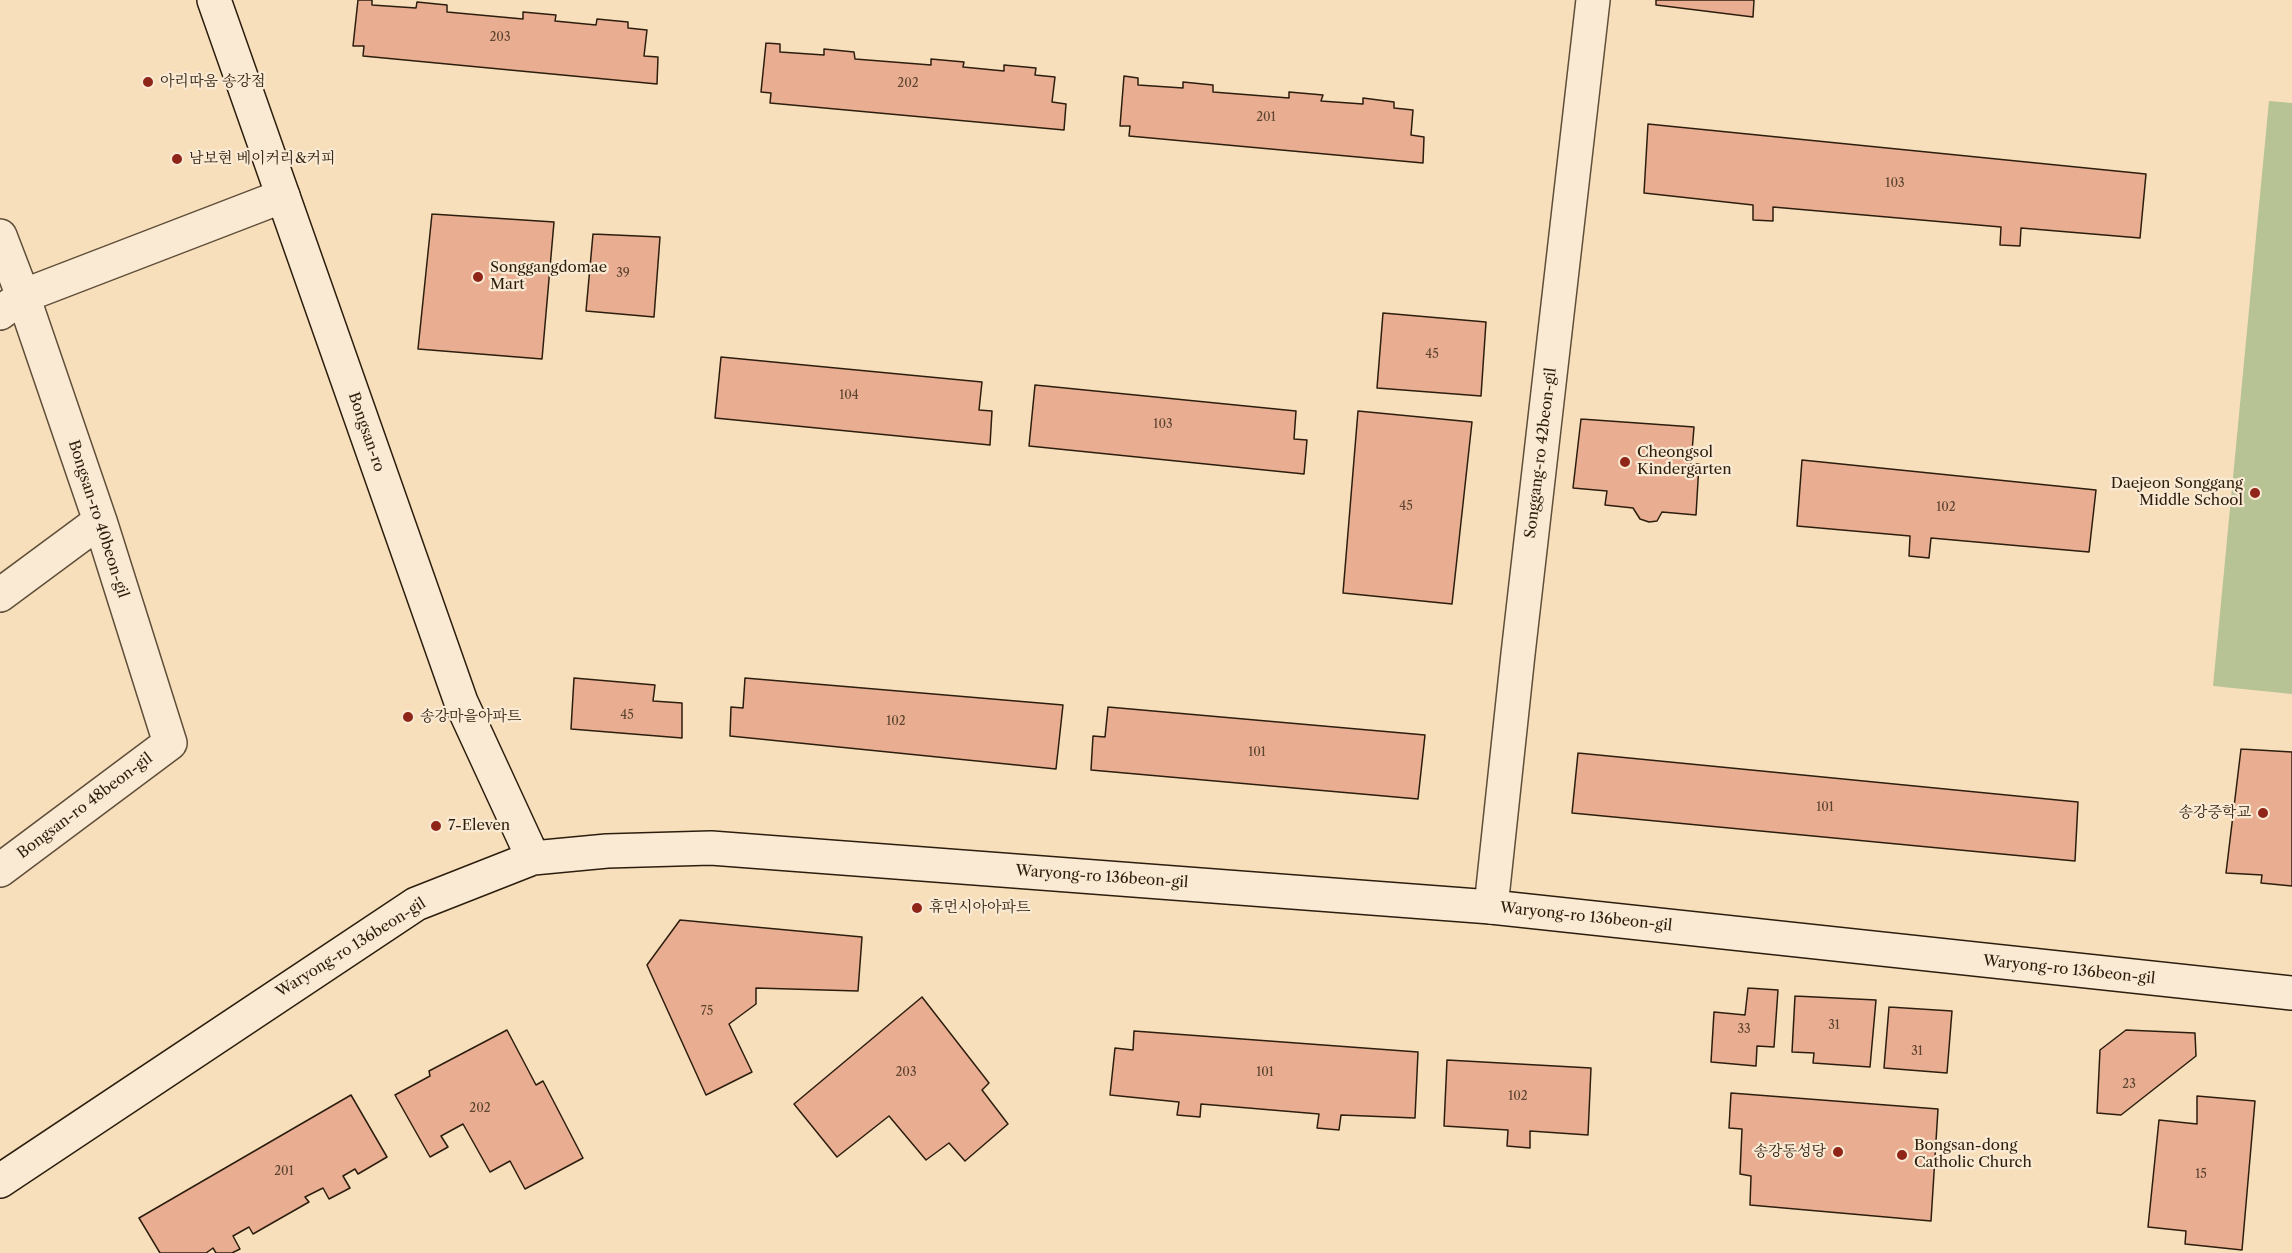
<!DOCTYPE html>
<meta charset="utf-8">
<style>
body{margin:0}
canvas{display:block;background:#f8dfbb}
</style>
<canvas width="2292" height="1253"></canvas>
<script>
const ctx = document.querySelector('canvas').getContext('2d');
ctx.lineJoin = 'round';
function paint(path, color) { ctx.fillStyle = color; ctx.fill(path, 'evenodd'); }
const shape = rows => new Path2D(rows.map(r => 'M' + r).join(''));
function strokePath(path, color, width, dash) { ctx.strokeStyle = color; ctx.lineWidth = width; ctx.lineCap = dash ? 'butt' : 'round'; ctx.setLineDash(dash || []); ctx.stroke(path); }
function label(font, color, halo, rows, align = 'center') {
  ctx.font = font + ' "Libre Caslon Text","Noto Serif KR",serif'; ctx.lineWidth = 4.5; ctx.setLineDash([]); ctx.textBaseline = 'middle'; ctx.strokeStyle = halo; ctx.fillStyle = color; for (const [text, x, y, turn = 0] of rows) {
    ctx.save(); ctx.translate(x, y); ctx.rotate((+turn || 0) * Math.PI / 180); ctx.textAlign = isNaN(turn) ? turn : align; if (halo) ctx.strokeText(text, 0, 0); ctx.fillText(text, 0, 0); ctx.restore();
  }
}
paint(shape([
 [2269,101,2292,103,2292,694,2213,686]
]), '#b7c395');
const building = shape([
 [358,0,372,0,372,5,416,8,417,2,447,5,447,12,523,19,523,12,556,15,555,21,596,25,597,19,628,22,628,28,647,30,644,56,658,57,657,84,363,56,364,46,353,46,358,0],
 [1656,0,1754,0,1753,17,1656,5,1656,0],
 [766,43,780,44,780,52,824,55,824,49,854,52,855,59,931,65,931,59,964,62,963,67,1004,71,1004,65,1036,68,1035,75,1055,77,1052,102,1066,104,1064,130,770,103,771,93,761,92,766,43],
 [1124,76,1138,78,1138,85,1183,88,1183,82,1213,85,1213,92,1289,98,1289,92,1323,95,1321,101,1363,104,1363,98,1394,102,1394,108,1413,110,1411,135,1424,137,1423,163,1129,136,1130,126,1120,126,1124,76],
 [1648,124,2146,174,2140,238,2021,228,2020,246,2000,245,2001,227,1773,207,1773,221,1753,220,1753,205,1644,193,1648,124],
 [432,214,554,222,542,359,418,349,432,214],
 [593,234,660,237,654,317,586,311,593,234],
 [1383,313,1486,322,1481,396,1377,388,1383,313],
 [721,357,982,382,979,410,992,411,990,445,715,418,721,357],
 [1035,385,1296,411,1294,439,1307,440,1304,474,1029,446,1035,385],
 [1358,411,1472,422,1452,604,1343,593,1358,411],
 [1581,419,1694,427,1691,464,1699,464,1696,515,1662,512,1657,521,1649,522,1640,519,1633,508,1605,505,1607,491,1573,488,1581,419],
 [1802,460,2096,490,2089,552,1931,538,1929,558,1909,556,1910,536,1797,526,1802,460],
 [574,678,655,685,653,701,682,703,682,738,571,729,574,678],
 [745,678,1063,705,1056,769,730,736,731,707,743,708,745,678],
 [1108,707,1425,735,1418,799,1091,770,1093,736,1105,737,1108,707],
 [2241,749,2292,752,2292,886,2261,883,2262,875,2226,873,2241,749],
 [1578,753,2078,802,2075,861,1572,813,1578,753],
 [680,920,862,937,858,991,756,988,756,1004,729,1024,752,1072,706,1095,647,965,680,920],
 [1748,988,1778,990,1774,1047,1757,1046,1756,1066,1711,1062,1714,1012,1745,1015,1748,988],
 [1795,996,1876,1000,1870,1067,1813,1063,1814,1053,1792,1052,1795,996],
 [922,997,989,1083,982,1090,1008,1124,965,1161,949,1143,926,1160,889,1116,837,1157,794,1104,922,997],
 [1889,1007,1952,1011,1947,1073,1884,1068,1889,1007],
 [507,1030,536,1085,543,1081,583,1158,525,1189,510,1161,490,1172,463,1124,441,1136,448,1147,430,1157,395,1095,430,1076,429,1071,507,1030],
 [2126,1030,2195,1033,2196,1056,2121,1115,2097,1113,2100,1050,2126,1030],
 [1134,1031,1418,1052,1415,1118,1341,1115,1339,1130,1317,1128,1319,1114,1201,1104,1200,1117,1177,1115,1179,1102,1110,1095,1115,1048,1133,1050,1134,1031],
 [1447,1060,1591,1068,1588,1135,1530,1131,1530,1148,1507,1146,1508,1130,1444,1126,1447,1060],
 [1731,1093,1938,1109,1931,1221,1750,1205,1751,1176,1740,1174,1742,1129,1729,1128,1731,1093],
 [351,1095,387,1157,358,1174,355,1169,343,1176,350,1188,329,1199,323,1188,305,1197,309,1202,253,1234,249,1227,233,1236,240,1249,232,1253,216,1253,213,1248,206,1253,160,1253,139,1218,351,1095],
 [2197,1096,2255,1101,2242,1250,2185,1244,2186,1231,2148,1227,2159,1120,2197,1124,2197,1096]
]);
paint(building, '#e9ae91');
strokePath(building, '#2c1e0e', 1.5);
const minor = shape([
 [0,236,23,296,100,521,170,743,0,870],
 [0,313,23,296,283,196],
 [0,595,100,521],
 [1491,907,1518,654,1593,0]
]);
const secondary = shape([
 [214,0,461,702,533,858],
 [0,1181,416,904,533,858,607,851,711,848,1491,907,2292,993]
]);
strokePath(minor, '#5f4e39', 36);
strokePath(secondary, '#2c1e0e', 36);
strokePath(minor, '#faead3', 33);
strokePath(secondary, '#faead3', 33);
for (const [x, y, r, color] of [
 [148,82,6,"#8f2418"],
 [177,159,6,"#8f2418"],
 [478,277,6,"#8f2418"],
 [1625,462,6,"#8f2418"],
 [2255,493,6,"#8f2418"],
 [408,717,6,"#8f2418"],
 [2263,813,6,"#8f2418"],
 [436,826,6,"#8f2418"],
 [917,908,6,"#8f2418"],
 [1838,1152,6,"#8f2418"],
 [1902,1155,6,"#8f2418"]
]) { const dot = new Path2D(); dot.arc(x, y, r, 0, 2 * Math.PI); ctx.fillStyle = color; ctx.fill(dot); strokePath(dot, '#faead3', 2); }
label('12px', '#5b422f', null, [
 ["203",500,38],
 ["202",908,84],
 ["201",1266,118],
 ["103",1895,184],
 ["39",623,274],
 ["45",1432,355],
 ["104",849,396],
 ["103",1163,425],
 ["45",1406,507],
 ["102",1946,508],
 ["45",627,716],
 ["102",896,722],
 ["101",1257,753],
 ["101",1825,808],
 ["75",707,1012],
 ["31",1834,1026],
 ["33",1744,1030],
 ["31",1917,1052],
 ["203",906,1073],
 ["101",1265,1073],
 ["23",2129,1085],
 ["102",1518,1097],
 ["202",480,1109],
 ["201",284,1172],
 ["15",2201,1175]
]);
label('15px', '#2c1e0e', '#faead3', [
 ["아리따움 송강점",160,82],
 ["남보현 베이커리&커피",189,159],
 ["Songgangdomae",490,268],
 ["Mart",490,285],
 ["Cheongsol",1637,453],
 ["Kindergarten",1637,470],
 ["Daejeon Songgang",2243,484,"right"],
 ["Middle School",2243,501,"right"],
 ["송강마을아파트",420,717],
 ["송강중학교",2251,813,"right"],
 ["7-Eleven",448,826],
 ["휴먼시아아파트",929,908],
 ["Bongsan-dong",1914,1146],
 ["Catholic Church",1914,1163],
 ["송강동성당",1826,1152,"right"]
], 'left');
label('15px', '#2c1e0e', '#faead3', [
 ["Bongsan-ro",366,432,71],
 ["Songgang-ro 42beon-gil",1541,453,-83],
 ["Bongsan-ro 40beon-gil",98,519,72],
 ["Bongsan-ro 48beon-gil",85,806,-37],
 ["Waryong-ro 136beon-gil",1102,877,4],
 ["Waryong-ro 136beon-gil",1586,917,6],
 ["Waryong-ro 136beon-gil",351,948,-32],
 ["Waryong-ro 136beon-gil",2069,970,6]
]);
</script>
